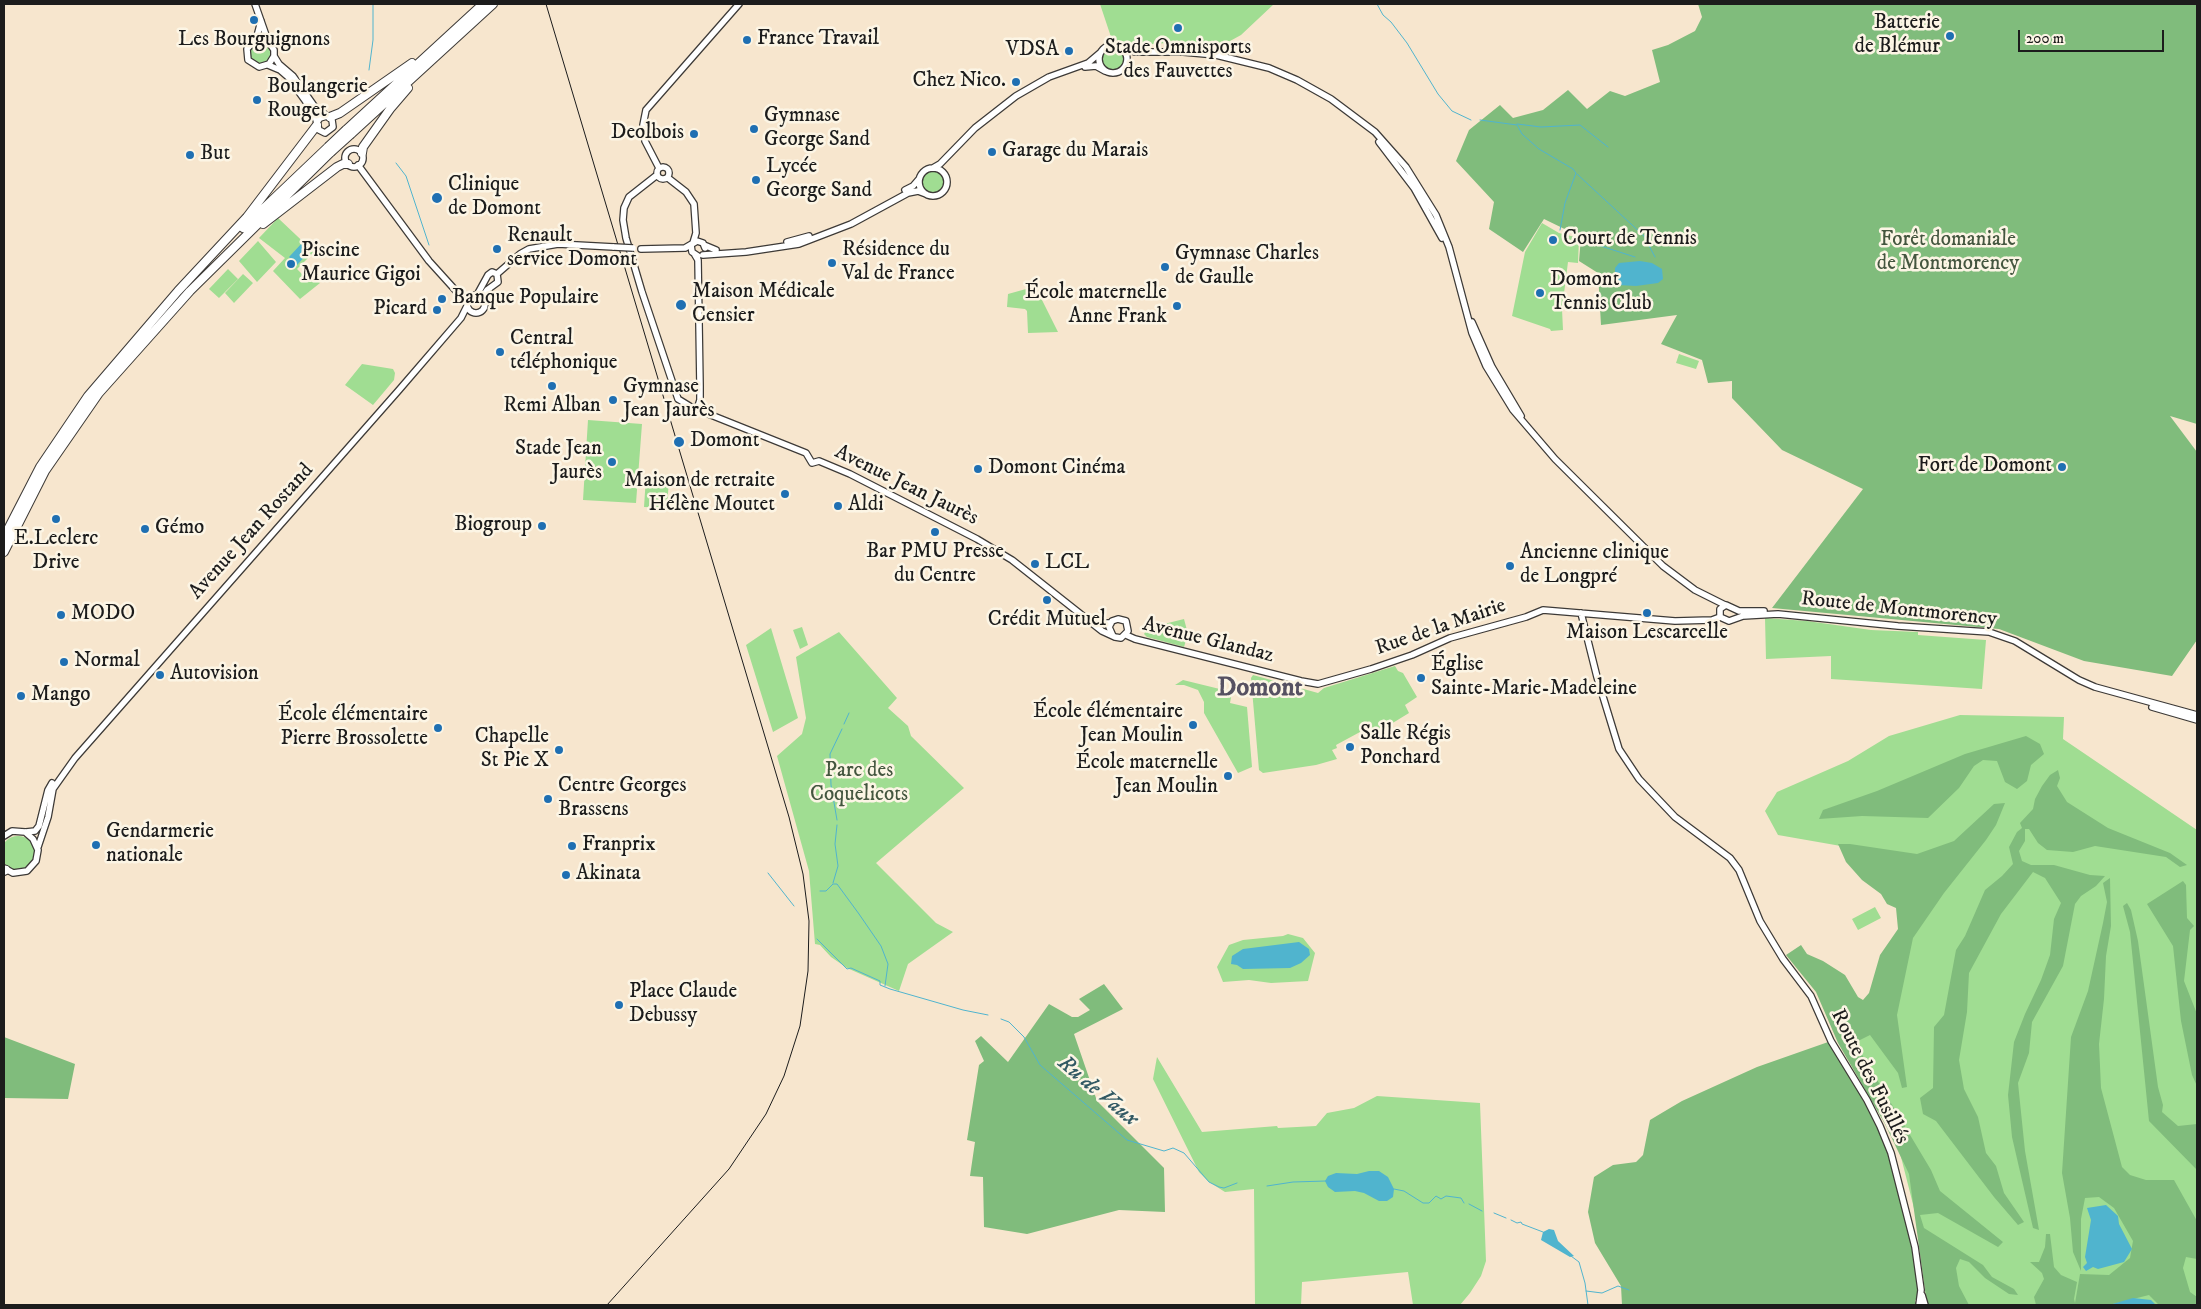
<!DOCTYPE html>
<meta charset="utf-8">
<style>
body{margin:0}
#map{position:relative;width:2201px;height:1309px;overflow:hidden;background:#f7e6ce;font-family:"IM FELL DW Pica",serif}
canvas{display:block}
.frame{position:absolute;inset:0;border:5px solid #1c1c1c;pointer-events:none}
.scale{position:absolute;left:2018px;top:30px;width:146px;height:22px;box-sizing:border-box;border:2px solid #1c1c1c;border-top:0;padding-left:6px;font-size:15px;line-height:18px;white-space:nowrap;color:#1c1c1c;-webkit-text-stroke:4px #fcf5e5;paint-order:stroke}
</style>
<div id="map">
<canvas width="2201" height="1309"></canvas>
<div class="frame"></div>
<div class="scale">200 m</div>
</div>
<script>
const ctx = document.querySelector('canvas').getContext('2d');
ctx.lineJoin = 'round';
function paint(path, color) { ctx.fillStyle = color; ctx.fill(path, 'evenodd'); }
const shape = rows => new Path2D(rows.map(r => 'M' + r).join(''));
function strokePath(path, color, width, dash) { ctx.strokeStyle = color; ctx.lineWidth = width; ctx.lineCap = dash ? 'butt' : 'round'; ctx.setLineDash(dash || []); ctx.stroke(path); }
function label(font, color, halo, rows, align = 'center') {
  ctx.font = font + ' "IM FELL DW Pica",serif'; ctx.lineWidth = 5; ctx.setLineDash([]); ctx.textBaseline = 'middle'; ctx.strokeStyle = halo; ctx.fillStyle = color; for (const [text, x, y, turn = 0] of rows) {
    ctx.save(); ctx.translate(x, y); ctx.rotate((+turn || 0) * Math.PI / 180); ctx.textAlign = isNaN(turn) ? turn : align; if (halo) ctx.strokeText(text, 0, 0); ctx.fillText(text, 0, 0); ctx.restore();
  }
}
paint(shape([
 [1100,4,1274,4,1241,35,1221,46,1167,43,1126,46,1112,40],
 '250 53a11 11 0 1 1 22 0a11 11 0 1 1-22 0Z',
 '1102 59a11 11 0 1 1 22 0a11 11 0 1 1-22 0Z',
 '922 182a11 11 0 1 1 22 0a11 11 0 1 1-22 0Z',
 [278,218,314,252,297,269,303,275,308,271,320,283,300,299,273,271,285,258,259,238],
 [1542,223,1559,233,1579,238,1578,263,1568,262,1562,309,1563,330,1551,331,1550,329,1512,316,1525,252],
 [258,241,276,262,257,282,239,261],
 [228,269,238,279,219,298,209,289],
 [243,274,253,283,234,303,225,293],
 [1026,289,1034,290,1039,294,1058,332,1028,333,1027,311,1025,309,1007,307,1008,294],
 [1679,354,1699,361,1696,369,1676,363],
 [362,364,393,369,395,373,394,380,373,405,345,385],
 [588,420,642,424,636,503,583,500],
 [646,477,669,479,667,508,644,507],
 [1765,618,1807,621,1871,630,1918,632,1918,635,1986,640,1982,689,1831,679,1831,656,1766,659],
 [1184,619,1188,634,1184,647,1147,637,1144,634,1148,628],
 [802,627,808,645,800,649,793,630],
 [771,628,798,718,773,732,746,645],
 [839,632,897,698,888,708,908,726,911,736,964,788,876,863,936,923,953,932,908,964,899,991,847,968,831,957,820,945,815,944,809,871,777,756,802,734,806,718,796,657],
 [1395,666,1398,671,1403,673,1417,697,1405,705,1409,713,1378,732,1380,736,1377,739,1371,727,1365,724,1360,732,1336,745,1337,748,1332,750,1337,759,1316,765,1263,773,1259,770,1251,678,1253,675,1318,693,1324,688],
 [1183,680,1232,692,1230,703,1247,707,1252,767,1238,773,1204,713,1204,702,1198,690,1184,685,1175,685],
 [1960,715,2064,717,2063,739,2197,830,2197,1305,1931,1305,1918,1224,1886,1098,1843,1030,1885,989,1921,900,1898,856,1778,835,1765,811,1777,792,1848,761,1889,736],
 '1 853a17 17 0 1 1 34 0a17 17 0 1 1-34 0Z',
 [1875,907,1881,918,1858,930,1852,919],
 [1288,934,1303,938,1315,953,1308,981,1271,983,1249,980,1223,982,1217,967,1229,945,1243,940,1283,936],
 [1157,1057,1202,1132,1277,1126,1278,1128,1316,1126,1327,1113,1354,1108,1377,1096,1480,1103,1486,1261,1481,1276,1470,1293,1460,1305,1413,1305,1408,1272,1302,1282,1301,1305,1255,1305,1254,1189,1225,1192,1209,1182,1199,1172,1153,1079]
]), '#a0dd92');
paint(shape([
 [1698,4,2197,4,2197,424,2170,416,2197,452,2197,640,2172,676,2084,661,1999,629,1772,608,1863,489,1782,450,1732,398,1732,381,1708,383,1702,360,1661,344,1677,315,1601,325,1598,273,1579,261,1581,237,1544,219,1523,252,1489,229,1494,202,1456,161,1469,130,1500,105,1513,118,1543,110,1568,90,1587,109,1610,91,1625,96,1660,82,1652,50,1668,45,1695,31,1702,17],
 [2026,736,2040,744,2044,754,2031,765,2027,781,2017,789,2005,782,1997,761,1983,760,1974,766,1959,788,1928,818,1862,816,1819,819,1823,810,1877,791,1965,754],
 [2058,770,2060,778,2057,786,2067,802,2108,828,2170,853,2187,865,2180,867,2166,857,2095,846,2073,852,2047,850,2038,843,2029,829,2025,829,2025,841,2019,851,2022,861,2031,865,2054,865,2090,875,2105,876,2096,886,2081,896,2075,904,2063,966,2032,1022,2029,1053,2018,1083,2025,1151,2039,1230,2033,1228,2012,1137,2008,1095,2014,1042,2025,1014,2041,980,2050,955,2054,919,2061,903,2045,878,2033,872,2001,914,1969,973,1967,1012,1959,1060,1964,1089,1978,1117,1986,1153,1996,1166,2004,1193,2024,1222,2018,1225,1994,1197,1936,1121,1923,1114,1920,1098,1933,1088,1934,1027,1944,1015,1956,950,1965,936,1985,890,2002,876,2013,864,2009,847,2017,832,2022,828,2020,823,2033,809,2035,799,2042,786,2050,775],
 [2005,803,1996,825,1986,840,1944,893,1913,938,1897,1015,1907,1087,1902,1088,1898,1073,1870,1035,1860,1040,1858,1048,1931,1170,1940,1191,2003,1242,1998,1247,1938,1213,1920,1215,1924,1228,1983,1265,1992,1277,2014,1289,2018,1295,2009,1294,1985,1278,1969,1262,1960,1259,1956,1268,1959,1286,1969,1305,1927,1305,1909,1174,1885,1124,1838,1043,1816,992,1786,955,1801,945,1807,954,1823,961,1845,975,1858,997,1863,1000,1869,993,1880,955,1898,929,1896,908,1887,904,1881,894,1862,880,1846,862,1838,844,1850,844,1917,854,1954,841,1994,804],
 [2110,878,2111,926,2106,956,2104,999,2099,1044,2101,1088,2122,1167,2130,1175,2146,1180,2174,1180,2197,1221,2197,1259,2186,1257,2183,1268,2190,1292,2197,1297,2197,1305,2159,1305,2149,1295,2109,1305,2036,1305,2034,1297,2044,1279,2042,1273,2030,1262,2039,1262,2045,1247,2046,1234,2050,1234,2054,1267,2061,1275,2077,1282,2074,1299,2075,1303,2080,1274,2109,1275,2130,1258,2133,1241,2114,1208,2099,1197,2085,1198,2081,1219,2081,1271,2073,1252,2070,1218,2062,1173,2071,1037,2088,991,2103,923,2107,902,2103,883],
 [2183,881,2186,885,2187,918,2194,926,2190,930,2184,981,2197,1014,2197,1086,2192,1075,2181,1021,2173,946,2147,904],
 [2127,903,2131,910,2138,941,2158,1087,2163,1105,2162,1112,2178,1126,2197,1124,2197,1170,2149,1121,2130,932,2123,906],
 [1104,984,1123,1009,1074,1034,1097,1101,1164,1168,1165,1212,1119,1210,1027,1234,984,1227,983,1177,970,1176,975,1142,967,1140,979,1065,984,1061,975,1041,981,1036,1008,1062,1049,1004,1072,1017,1078,1017,1090,1010,1079,999],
 [4,1037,75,1064,68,1099,4,1098],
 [1831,1041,1880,1126,1906,1205,1921,1290,1915,1301,1919,1305,1622,1305,1621,1286,1595,1243,1588,1212,1594,1177,1613,1165,1636,1162,1643,1155,1650,1120,1660,1114,1682,1101,1757,1067]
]), '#80bc7c');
paint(shape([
 [302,243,310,251,297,265,289,257],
 [1640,261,1652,263,1662,269,1663,279,1658,283,1636,286,1618,285,1615,280,1615,268,1619,263],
 [1299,942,1309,949,1310,955,1301,963,1290,968,1243,969,1237,965,1231,964,1232,956,1243,949],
 [1369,1171,1379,1171,1388,1177,1394,1189,1393,1197,1387,1201,1379,1201,1364,1193,1355,1191,1335,1192,1328,1187,1325,1181,1328,1176,1336,1173,1357,1174],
 [2106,1205,2118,1216,2119,1224,2132,1249,2124,1262,2098,1269,2093,1267,2086,1271,2083,1267,2087,1263,2085,1257,2091,1220,2087,1208],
 [1549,1229,1554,1230,1558,1241,1574,1256,1570,1257,1541,1240,1543,1232],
 [2133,1298,2151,1300,2156,1305,2109,1305]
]), '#50b4ce');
strokePath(shape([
 [1377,4,1383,15,1391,22,1407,43,1438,94,1452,111,1471,120],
 [369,70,373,40,373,4],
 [1480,120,1517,125,1522,134,1539,149,1573,169,1576,173,1565,203,1560,230],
 [1517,124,1541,127,1580,125,1608,147],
 [396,163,406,176,429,245],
 [1577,174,1644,236,1655,257],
 [1579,239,1635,257],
 [844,724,849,713],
 [837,820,831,785,830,754,842,729],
 [768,873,794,906],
 [833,883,838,866,835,844,837,825],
 [820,891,826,891,833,884,837,884,859,914,881,946,888,964,885,986],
 [817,939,847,969,851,968,880,981,880,985,890,989,963,1010,988,1015],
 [1001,1019,1009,1022,1024,1037,1040,1065,1127,1140,1164,1151,1173,1148,1184,1153,1209,1182,1219,1187,1224,1188,1237,1183],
 [1267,1186,1293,1182,1326,1181],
 [1394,1189,1404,1191,1423,1203,1429,1203,1436,1196,1441,1199,1446,1196,1461,1198,1464,1203],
 [1469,1204,1482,1211],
 [1494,1213,1506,1218],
 [1511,1220,1517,1223,1521,1222,1522,1224,1543,1232],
 [1571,1256,1579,1262,1585,1283,1588,1305],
 [1586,1291,1602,1293,1618,1286,1629,1290]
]), '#50b4ce', 1);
const secondary = shape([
 [255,4,268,41],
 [256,40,261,21],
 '1099 59a14 14 0 1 1 28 0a14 14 0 1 1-28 0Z',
 [1122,48,1135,52,1183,52,1216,55,1269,68,1297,80,1331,99,1375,132,1406,167,1436,215,1449,247,1472,333,1486,366,1513,410,1555,459,1663,566,1695,590,1725,605],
 [274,56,269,64,259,67,248,60,247,49,255,40,268,41,274,50,274,56,279,64,293,76,315,107,327,116],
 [268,65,280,70,288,77,314,113,319,130,325,133,333,127,332,120,327,116,320,118,317,122],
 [1085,67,1096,66,1105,71],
 [1379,142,1414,188,1442,238],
 '345 158a9 9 0 1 1 18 0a9 9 0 1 1-18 0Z',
 [358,165,429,261,467,303],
 '657 173a6 6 0 1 1 12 0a6 6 0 1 1-12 0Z',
 '919 182a14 14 0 1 1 28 0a14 14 0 1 1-28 0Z',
 [659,168,645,141,643,125,646,110,739,4],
 [933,168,940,164,975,128,1016,96,1049,77,1088,63,1101,52],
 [657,175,629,197,624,208,623,220,626,238,642,292,678,399,691,407,806,453,812,463,819,461,850,474,977,539,1012,560,1102,631,1115,637,1121,638,1128,631,1126,621,1118,619,1112,621,1109,627,1113,636],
 [668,178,686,192,694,204,696,233,693,243],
 [905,190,913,186,919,179],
 [787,242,809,236],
 [691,245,692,252,698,256],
 [704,245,716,250],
 [641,249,685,248,697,241,703,243,705,248],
 [695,255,698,260,700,386,700,400,697,409],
 [703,255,746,252,799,244,851,224,908,193,918,191,926,194],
 '467 304a9 9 0 1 1 18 0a9 9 0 1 1-18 0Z',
 [477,295,488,275,492,272,497,274,520,254,529,249,558,244,614,247],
 [482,297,487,290,498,282,497,274],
 [1472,322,1492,367,1521,416],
 [1581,613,1597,677,1619,749,1639,779,1675,817,1730,858,1739,870,1760,921,1783,959,1811,996,1831,1041,1867,1100,1880,1126,1891,1153,1915,1247,1921,1290,1919,1305],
 [1720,617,1729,621,1743,616,1778,614,1898,626,1989,632,2015,641,2079,680,2095,687,2197,715],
 [1720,617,1720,609,1726,605,1739,611,1764,611],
 [1091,620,1101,623,1111,623],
 [1126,635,1135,639,1301,681,1318,684,1371,669,1412,655,1450,638,1526,617,1543,610,1675,621,1712,620,1720,617],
 [2152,707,2197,720],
 [26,832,35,831,39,826,48,790,52,783],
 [4,836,12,831,25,832,33,839,38,850,36,861,27,871,13,873,4,868],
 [38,847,48,817,53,789,75,758,399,390,461,318,467,306],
 [1922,1295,1925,1305]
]);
const highway = shape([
 [330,117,340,113,412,63],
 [346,130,483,4],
 [351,134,493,4],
 [362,153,363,147,390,109,408,88],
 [263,224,337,167,343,164,348,164],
 [243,228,328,147],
 [4,537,40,467,88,396,178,291,247,217,317,125],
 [4,552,45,471,99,393,190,291,331,152],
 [4,871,6,870]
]);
strokePath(secondary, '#3d3a37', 8);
strokePath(highway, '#3d3a37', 10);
strokePath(secondary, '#fff', 5.5);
strokePath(highway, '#fff', 8);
strokePath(shape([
 [546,4,789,817,803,874,809,921,808,971,800,1026,784,1076,766,1114,729,1169,607,1305]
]), '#1c1c1c', 1);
const secondaryBridge = shape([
 [614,247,633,248]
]);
const highwayBridge = shape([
 [328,147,346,130],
 [331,152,351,134]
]);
strokePath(secondaryBridge, '#3d3a37', 8, []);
strokePath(highwayBridge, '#3d3a37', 10, []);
strokePath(secondaryBridge, '#fff', 5.5);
strokePath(highwayBridge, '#fff', 8);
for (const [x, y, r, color] of [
 [254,20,5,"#1f6fb2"],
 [1178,28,5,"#1f6fb2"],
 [1950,36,5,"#1f6fb2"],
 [747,40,5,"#1f6fb2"],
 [1069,51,5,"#1f6fb2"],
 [1016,82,5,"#1f6fb2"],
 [257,100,5,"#1f6fb2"],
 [754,129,5,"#1f6fb2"],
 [694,134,5,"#1f6fb2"],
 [992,152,5,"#1f6fb2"],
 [190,155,5,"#1f6fb2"],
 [756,180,5,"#1f6fb2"],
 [437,198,6,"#1f6fb2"],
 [1553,240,5,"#1f6fb2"],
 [497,249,5,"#1f6fb2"],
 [832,263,5,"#1f6fb2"],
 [291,264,5,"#1f6fb2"],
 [1165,267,5,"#1f6fb2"],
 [1540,293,5,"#1f6fb2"],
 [442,299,5,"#1f6fb2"],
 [681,305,6,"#1f6fb2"],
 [1177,306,5,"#1f6fb2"],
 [437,310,5,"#1f6fb2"],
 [500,352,5,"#1f6fb2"],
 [552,386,5,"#1f6fb2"],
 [613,400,5,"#1f6fb2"],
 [679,442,6,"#1f6fb2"],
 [612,462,5,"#1f6fb2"],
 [2062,467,5,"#1f6fb2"],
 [978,469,5,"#1f6fb2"],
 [785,494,5,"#1f6fb2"],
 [838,506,5,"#1f6fb2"],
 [56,519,5,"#1f6fb2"],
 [542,526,5,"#1f6fb2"],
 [145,529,5,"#1f6fb2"],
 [935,532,5,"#1f6fb2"],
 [1035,564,5,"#1f6fb2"],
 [1510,566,5,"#1f6fb2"],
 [1047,600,5,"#1f6fb2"],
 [1647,613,5,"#1f6fb2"],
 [61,615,5,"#1f6fb2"],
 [64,662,5,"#1f6fb2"],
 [160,675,5,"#1f6fb2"],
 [1421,678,5,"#1f6fb2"],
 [21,696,5,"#1f6fb2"],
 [1193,725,5,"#1f6fb2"],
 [438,728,5,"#1f6fb2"],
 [1350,747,5,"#1f6fb2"],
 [559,750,5,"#1f6fb2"],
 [1228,776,5,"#1f6fb2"],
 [548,799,5,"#1f6fb2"],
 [96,845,5,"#1f6fb2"],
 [572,846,5,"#1f6fb2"],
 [566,875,5,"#1f6fb2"],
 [619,1005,5,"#1f6fb2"]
]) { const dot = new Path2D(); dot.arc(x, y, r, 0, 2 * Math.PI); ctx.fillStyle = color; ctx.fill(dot); strokePath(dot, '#fcf5e5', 2); }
label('21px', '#1c1c1c', '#fcf5e5', [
 ["Batterie",1940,24,"right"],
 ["de Blémur",1940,48,"right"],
 ["France Travail",757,40],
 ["Les Bourguignons",254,41,"center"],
 ["Stade Omnisports",1178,49,"center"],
 ["des Fauvettes",1178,73,"center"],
 ["VDSA",1059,51,"right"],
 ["Chez Nico.",1006,82,"right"],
 ["Boulangerie",267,88],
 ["Rouget",267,112],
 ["Gymnase",764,117],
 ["George Sand",764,141],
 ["Deolbois",684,134,"right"],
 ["Garage du Marais",1002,152],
 ["But",200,155],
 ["Lycée",766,168],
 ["George Sand",766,192],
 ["Clinique",448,186],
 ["de Domont",448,210],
 ["Renault",507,237],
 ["service Domont",507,261],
 ["Court de Tennis",1563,240],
 ["Résidence du",842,251],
 ["Val de France",842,275],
 ["Piscine",301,252],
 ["Maurice Gigoi",301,276],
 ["Gymnase Charles",1175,255],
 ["de Gaulle",1175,279],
 ["Domont",1550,281],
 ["Tennis Club",1550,305],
 ["Maison Médicale",692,293],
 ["Censier",692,317],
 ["École maternelle",1167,294,"right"],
 ["Anne Frank",1167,318,"right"],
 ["Banque Populaire",452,299],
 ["Picard",427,310,"right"],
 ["Central",510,340],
 ["téléphonique",510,364],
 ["Gymnase",623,388],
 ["Jean Jaurès",623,412],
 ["Remi Alban",552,407,"center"],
 ["Domont",690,442],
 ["Stade Jean",602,450,"right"],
 ["Jaurès",602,474,"right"],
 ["Fort de Domont",2052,467,"right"],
 ["Domont Cinéma",988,469],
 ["Maison de retraite",775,482,"right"],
 ["Hélène Moutet",775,506,"right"],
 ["Aldi",848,506],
 ["Biogroup",532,526,"right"],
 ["Gémo",155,529],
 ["E.Leclerc",56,540,"center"],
 ["Drive",56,564,"center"],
 ["Bar PMU Presse",935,553,"center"],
 ["du Centre",935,577,"center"],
 ["Ancienne clinique",1520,554],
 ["de Longpré",1520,578],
 ["LCL",1045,564],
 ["MODO",71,615],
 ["Crédit Mutuel",1047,621,"center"],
 ["Maison Lescarcelle",1647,634,"center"],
 ["Normal",74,662],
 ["Église",1431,666],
 ["Sainte-Marie-Madeleine",1431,690],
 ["Autovision",170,675],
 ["Mango",31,696],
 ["École élémentaire",1183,713,"right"],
 ["Jean Moulin",1183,737,"right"],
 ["École élémentaire",428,716,"right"],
 ["Pierre Brossolette",428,740,"right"],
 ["Salle Régis",1360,735],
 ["Ponchard",1360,759],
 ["Chapelle",549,738,"right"],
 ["St Pie X",549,762,"right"],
 ["École maternelle",1218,764,"right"],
 ["Jean Moulin",1218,788,"right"],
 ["Centre Georges",558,787],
 ["Brassens",558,811],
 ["Gendarmerie",106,833],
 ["nationale",106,857],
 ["Franprix",582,846],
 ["Akinata",576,875],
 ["Place Claude",629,993],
 ["Debussy",629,1017]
], 'left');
label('21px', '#44563f', '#fcf5e5', [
 ["Forêt domaniale",1948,241],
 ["de Montmorency",1948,265],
 ["Parc des",859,772],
 ["Coquelicots",859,796]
]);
label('21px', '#1c1c1c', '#fcf5e5', [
 ["Avenue Jean Jaurès",906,486,26],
 ["Avenue Jean Rostand",252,532,-48],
 ["Route de Montmorency",1899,610,6],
 ["Rue de la Mairie",1441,628,-19],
 ["Avenue Glandaz",1208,641,14],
 ["Route des Fusillés",1869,1077,63]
]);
label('italic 22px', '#315963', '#fcf5e5', [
 ["Ru de Vaux",1097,1092,40]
]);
label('bold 26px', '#565162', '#fcf5e5', [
 ["Domont",1260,690]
]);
</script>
